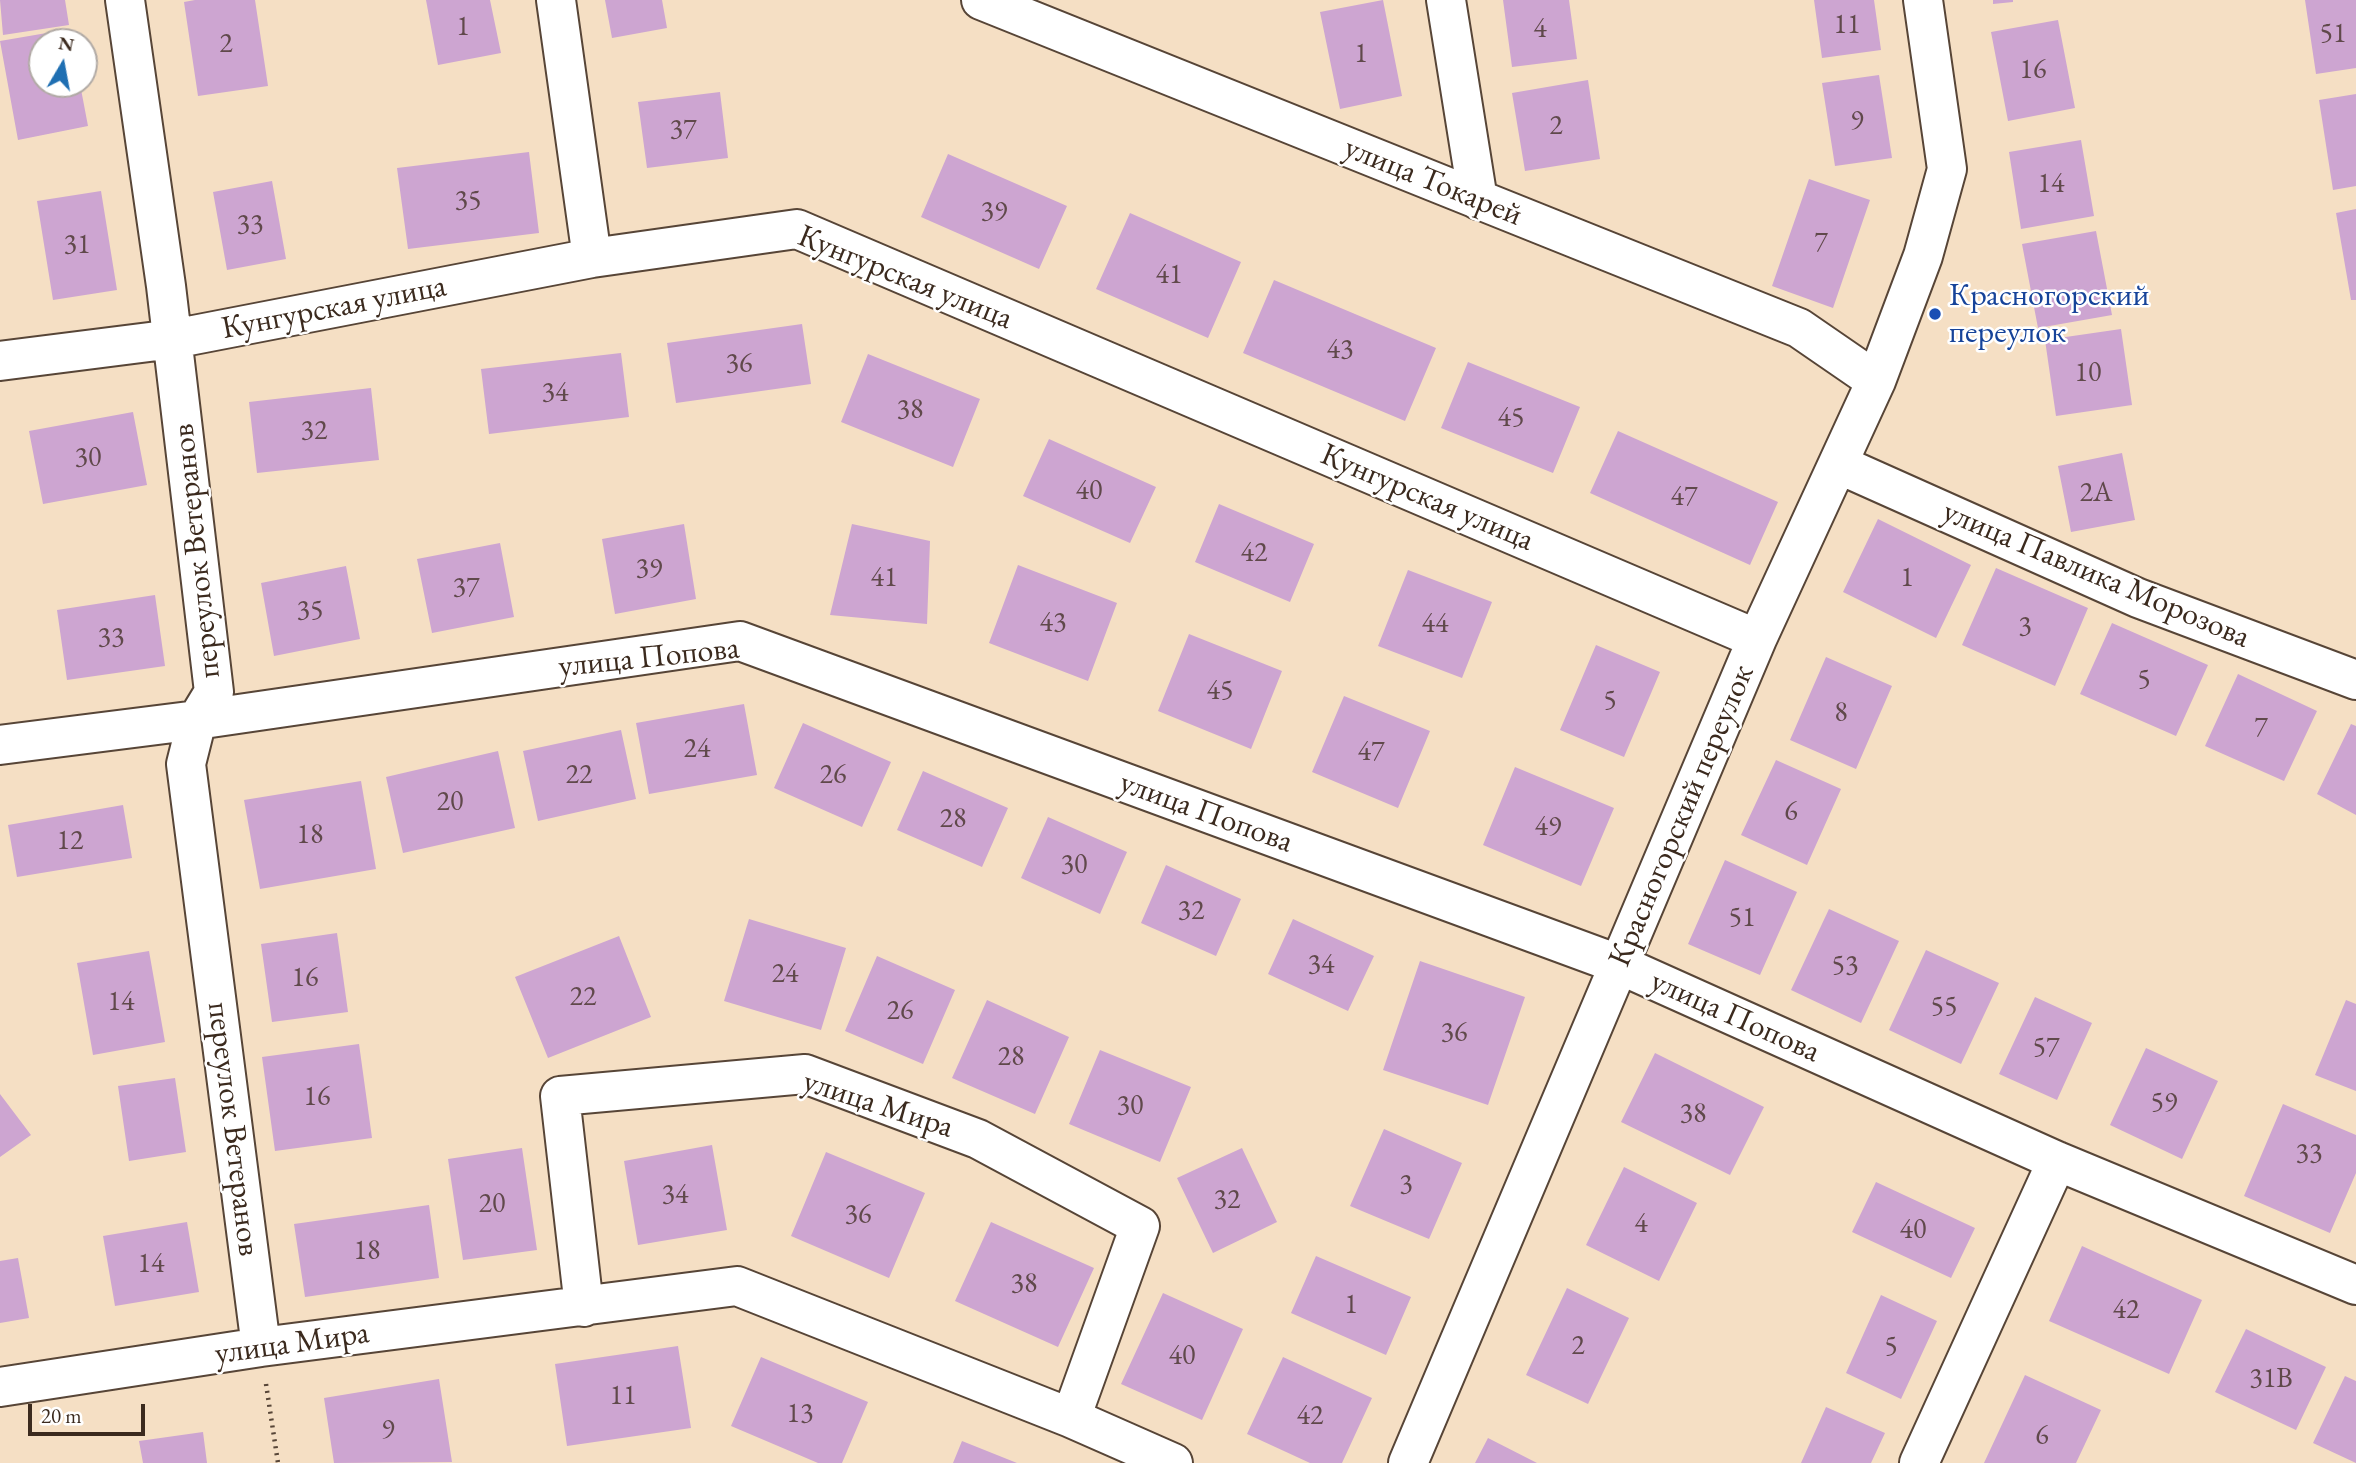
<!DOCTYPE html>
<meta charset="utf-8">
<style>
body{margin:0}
#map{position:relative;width:2356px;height:1463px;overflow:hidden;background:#f5dfc4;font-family:"EB Garamond",serif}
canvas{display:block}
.north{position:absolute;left:28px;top:28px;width:70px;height:70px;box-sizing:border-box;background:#fff;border:2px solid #b1aaa5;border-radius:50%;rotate:10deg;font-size:19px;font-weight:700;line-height:28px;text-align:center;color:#3b2a1e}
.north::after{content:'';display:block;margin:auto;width:24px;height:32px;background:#1f6fb2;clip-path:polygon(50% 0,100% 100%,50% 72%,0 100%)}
.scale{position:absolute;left:28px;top:1404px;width:117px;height:32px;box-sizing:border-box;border:4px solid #3b2a1e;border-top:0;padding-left:9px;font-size:21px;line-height:24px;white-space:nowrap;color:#3b2a1e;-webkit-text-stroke:5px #fff;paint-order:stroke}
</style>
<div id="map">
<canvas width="2356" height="1463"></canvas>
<div class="north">N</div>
<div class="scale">20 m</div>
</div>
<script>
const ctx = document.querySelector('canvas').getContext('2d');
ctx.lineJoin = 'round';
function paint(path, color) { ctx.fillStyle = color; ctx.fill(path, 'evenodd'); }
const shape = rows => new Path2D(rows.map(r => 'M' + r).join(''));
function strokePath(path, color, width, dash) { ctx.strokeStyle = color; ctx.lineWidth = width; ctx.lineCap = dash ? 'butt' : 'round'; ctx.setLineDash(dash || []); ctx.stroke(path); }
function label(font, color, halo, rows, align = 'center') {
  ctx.font = font + ' "EB Garamond",serif'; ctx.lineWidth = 5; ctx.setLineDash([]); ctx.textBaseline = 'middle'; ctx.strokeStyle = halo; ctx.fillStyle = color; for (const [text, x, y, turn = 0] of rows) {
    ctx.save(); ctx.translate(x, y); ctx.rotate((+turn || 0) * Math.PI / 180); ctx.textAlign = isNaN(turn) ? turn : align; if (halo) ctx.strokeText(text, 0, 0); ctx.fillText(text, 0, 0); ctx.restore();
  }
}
paint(shape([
 [0,0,65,0,69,25,3,35],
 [195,0,255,0,268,86,198,96,184,2],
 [426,0,490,0,501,53,438,65],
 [605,0,662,0,667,28,612,38],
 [1383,0,1402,96,1340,109,1320,12],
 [1503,0,1569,0,1577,59,1512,67],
 [1814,0,1874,0,1881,50,1822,58],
 [1993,0,2013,0,2013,2,1993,4],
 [2305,0,2356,0,2356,68,2316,74],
 [2058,20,2075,108,2008,121,1991,32],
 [70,29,72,42,42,42,42,84,80,84,88,126,18,140,0,41],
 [1879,75,1892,158,1835,166,1822,83],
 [1588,80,1600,159,1525,171,1512,93],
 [720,92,728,158,647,168,638,102],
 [2356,94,2356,186,2333,190,2319,100],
 [2081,140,2094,216,2021,229,2009,152],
 [529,152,539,233,408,249,397,168],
 [948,154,1067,206,1039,269,921,217],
 [1809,179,1870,200,1833,308,1772,286],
 [272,181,286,259,227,270,213,192],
 [101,191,117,290,53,300,37,201],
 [2356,209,2356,300,2351,300,2336,213],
 [1130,213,1241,262,1208,338,1096,289],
 [2096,231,2112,315,2038,328,2022,244],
 [1274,280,1436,348,1405,421,1243,353],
 [802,324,811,384,676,403,667,343],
 [2121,329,2132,405,2056,416,2045,340],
 [621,353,629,417,489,434,481,369],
 [868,354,980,399,953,467,841,422],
 [1468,362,1580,407,1553,473,1441,428],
 [371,388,379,460,257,473,249,402],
 [133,412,147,485,43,504,29,431],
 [1618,431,1778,502,1750,565,1590,493],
 [1049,439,1156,487,1130,543,1023,496],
 [2122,453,2135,520,2071,532,2058,466],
 [1219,504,1314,544,1290,602,1195,562],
 [1878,519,1971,565,1936,638,1843,592],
 [684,524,696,599,615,614,602,539],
 [852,524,930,541,927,624,830,615],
 [500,543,514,617,432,633,417,559],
 [1018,565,1117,603,1088,681,989,643],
 [346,566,360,639,274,656,261,583],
 [1996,568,2088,608,2055,686,1962,645],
 [1408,570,1492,602,1462,678,1378,646],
 [155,595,165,666,67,680,57,610],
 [2112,623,2208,665,2176,736,2080,694],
 [1189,634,1282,671,1251,749,1158,711],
 [1596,645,1660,672,1624,757,1560,730],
 [1826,657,1892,686,1856,769,1790,740],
 [2238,674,2317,711,2284,781,2205,746],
 [1344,696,1430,731,1398,808,1312,772],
 [744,704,757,775,649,794,636,723],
 [803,723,891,762,862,827,774,788],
 [2351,724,2356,726,2356,815,2317,794],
 [621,730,636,799,538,821,523,751],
 [498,751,515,828,403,853,386,777],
 [1776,760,1841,789,1807,865,1741,835],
 [1515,767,1614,808,1581,886,1483,845],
 [923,771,1008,808,982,867,897,830],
 [361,781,376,869,260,889,244,800],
 [123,805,132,858,17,877,8,825],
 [1048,817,1127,852,1100,914,1021,878],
 [1725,860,1797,892,1760,975,1688,944],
 [1166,865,1241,899,1216,956,1141,923],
 [1829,909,1899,941,1861,1023,1791,990],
 [749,919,846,948,821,1030,724,1001],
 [1293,919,1374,956,1348,1011,1268,974],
 [337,933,348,1012,272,1022,261,944],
 [619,936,651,1017,548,1058,515,977],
 [1926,950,1999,983,1961,1064,1889,1030],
 [149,951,165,1042,93,1055,77,963],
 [877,956,955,990,923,1064,845,1031],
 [1420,961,1525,997,1488,1105,1383,1070],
 [2035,997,2092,1023,2057,1100,1999,1074],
 [987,1000,1069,1037,1035,1114,952,1078],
 [2346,1000,2356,1004,2356,1091,2315,1075],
 [359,1044,372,1138,275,1151,262,1057],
 [2146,1048,2218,1081,2182,1159,2110,1125],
 [1100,1050,1191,1087,1160,1162,1069,1124],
 [1655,1053,1764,1107,1730,1175,1621,1122],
 [175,1078,186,1152,129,1161,118,1086],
 [0,1094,31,1135,0,1157],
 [2283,1104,2356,1135,2356,1173,2330,1233,2244,1196],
 [1384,1129,1462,1163,1429,1239,1350,1206],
 [712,1145,727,1230,638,1245,624,1161],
 [522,1148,537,1250,463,1260,448,1159],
 [1242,1148,1277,1222,1213,1253,1177,1178],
 [826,1152,925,1193,889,1278,791,1236],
 [1624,1167,1697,1203,1659,1281,1586,1245],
 [1876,1182,1975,1228,1951,1278,1852,1232],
 [429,1205,439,1278,305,1297,294,1224],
 [187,1222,199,1292,115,1306,103,1236],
 [991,1222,1094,1268,1058,1347,955,1301],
 [2082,1246,2202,1300,2169,1374,2049,1321],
 [1316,1256,1411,1297,1386,1355,1291,1313],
 [18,1258,29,1318,0,1323,0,1261],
 [1567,1288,1629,1318,1588,1404,1526,1375],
 [1163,1293,1243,1329,1202,1420,1121,1384],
 [1881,1295,1937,1321,1901,1399,1846,1373],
 [2246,1329,2326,1367,2296,1430,2215,1392],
 [678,1346,691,1428,567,1446,555,1364],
 [761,1357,868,1402,842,1463,818,1463,731,1426],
 [1283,1357,1372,1398,1342,1463,1310,1463,1247,1434],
 [2025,1375,2101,1410,2076,1463,1984,1463],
 [2345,1376,2356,1381,2356,1463,2313,1443],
 [439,1379,452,1462,334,1463,324,1398],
 [1826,1407,1885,1433,1871,1463,1801,1463],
 [203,1432,207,1463,143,1463,139,1441],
 [1488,1438,1537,1463,1475,1463],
 [962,1441,1017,1463,953,1463]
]), '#cda5d1');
const minor = shape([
 [125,0,166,286,214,692,197,720,186,764,261,1347],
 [556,0,592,258],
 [981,0,1799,328,1876,381],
 [1446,0,1478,200],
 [0,361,173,339,592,258,797,229,1757,639],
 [1838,464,2138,598,2356,680],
 [0,745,197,720,740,641,1618,964,2057,1161,2356,1285],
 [584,1307,560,1096,805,1074,978,1139,1140,1226,1071,1418],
 [0,1387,261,1347,737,1286,1071,1418,1173,1463],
 [1408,1463,1757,639,1876,381,1923,256,1947,169,1923,0],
 [1919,1463,2057,1161]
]);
strokePath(minor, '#574537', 42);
strokePath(shape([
 [266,1384,278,1463]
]), '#574537', 4.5, [2, 5]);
strokePath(minor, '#fff', 38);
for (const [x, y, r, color] of [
 [1935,314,7,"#1a4fb4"]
]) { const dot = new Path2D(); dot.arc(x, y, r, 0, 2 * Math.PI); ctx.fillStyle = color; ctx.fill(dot); strokePath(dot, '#fff', 2.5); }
label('28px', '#60494b', null, [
 ["11",1847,25],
 ["1",463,27],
 ["4",1540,29],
 ["51",2333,34],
 ["2",226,44],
 ["1",1361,54],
 ["16",2033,70],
 ["9",1857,121],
 ["2",1556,126],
 ["37",683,130],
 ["14",2051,184],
 ["35",468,201],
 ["39",994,212],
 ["33",250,225],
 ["7",1821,243],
 ["31",77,245],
 ["41",1169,275],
 ["43",1340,350],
 ["36",739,364],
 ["10",2088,373],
 ["34",555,393],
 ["38",910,410],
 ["45",1511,418],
 ["32",314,431],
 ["30",88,458],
 ["40",1089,491],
 ["2А",2096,493],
 ["47",1684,497],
 ["42",1254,553],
 ["39",649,569],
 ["41",884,578],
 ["1",1907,578],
 ["37",466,588],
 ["35",310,611],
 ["43",1053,623],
 ["44",1435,624],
 ["3",2025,627],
 ["33",111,638],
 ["5",2144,680],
 ["45",1220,691],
 ["5",1610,701],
 ["8",1841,713],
 ["7",2261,728],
 ["24",697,749],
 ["47",1371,752],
 ["22",579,775],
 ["26",833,775],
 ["20",450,802],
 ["6",1791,812],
 ["28",953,819],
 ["49",1548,827],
 ["18",310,835],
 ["12",70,841],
 ["30",1074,865],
 ["32",1191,911],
 ["51",1742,918],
 ["34",1321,965],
 ["53",1845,966],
 ["24",785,974],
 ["16",305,978],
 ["22",583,997],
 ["14",121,1002],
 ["55",1944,1007],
 ["26",900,1011],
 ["36",1454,1033],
 ["57",2046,1048],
 ["28",1011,1057],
 ["16",317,1097],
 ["59",2164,1103],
 ["30",1130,1106],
 ["38",1693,1114],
 ["33",2309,1154],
 ["3",1406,1185],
 ["34",675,1195],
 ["32",1227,1200],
 ["20",492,1204],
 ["36",858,1215],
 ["4",1641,1224],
 ["40",1913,1230],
 ["18",367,1251],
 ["14",151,1264],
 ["38",1024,1284],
 ["1",1351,1305],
 ["42",2126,1310],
 ["2",1578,1346],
 ["5",1891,1347],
 ["40",1182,1356],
 ["31В",2271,1379],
 ["11",623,1396],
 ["13",800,1414],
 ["42",1310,1416],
 ["9",388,1430],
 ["6",2042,1436]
]);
label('32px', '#3b2a1e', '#fff', [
 ["улица Токарей",1433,182,22],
 ["Кунгурская улица",905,278,22],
 ["Кунгурская улица",334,308,-11],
 ["Кунгурская улица",1427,498,23],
 ["переулок Ветеранов",197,551,-96],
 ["улица Павлика Морозова",2096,575,23],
 ["улица Попова",649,658,-6],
 ["улица Попова",1206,813,20],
 ["Красногорский переулок",1682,816,-67],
 ["улица Попова",1735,1017,24],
 ["улица Мира",878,1105,18],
 ["переулок Ветеранов",233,1129,83],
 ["улица Мира",292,1344,-8]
]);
label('32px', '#164399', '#fff', [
 ["Красногорский",1949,296],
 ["переулок",1949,333]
], 'left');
</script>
